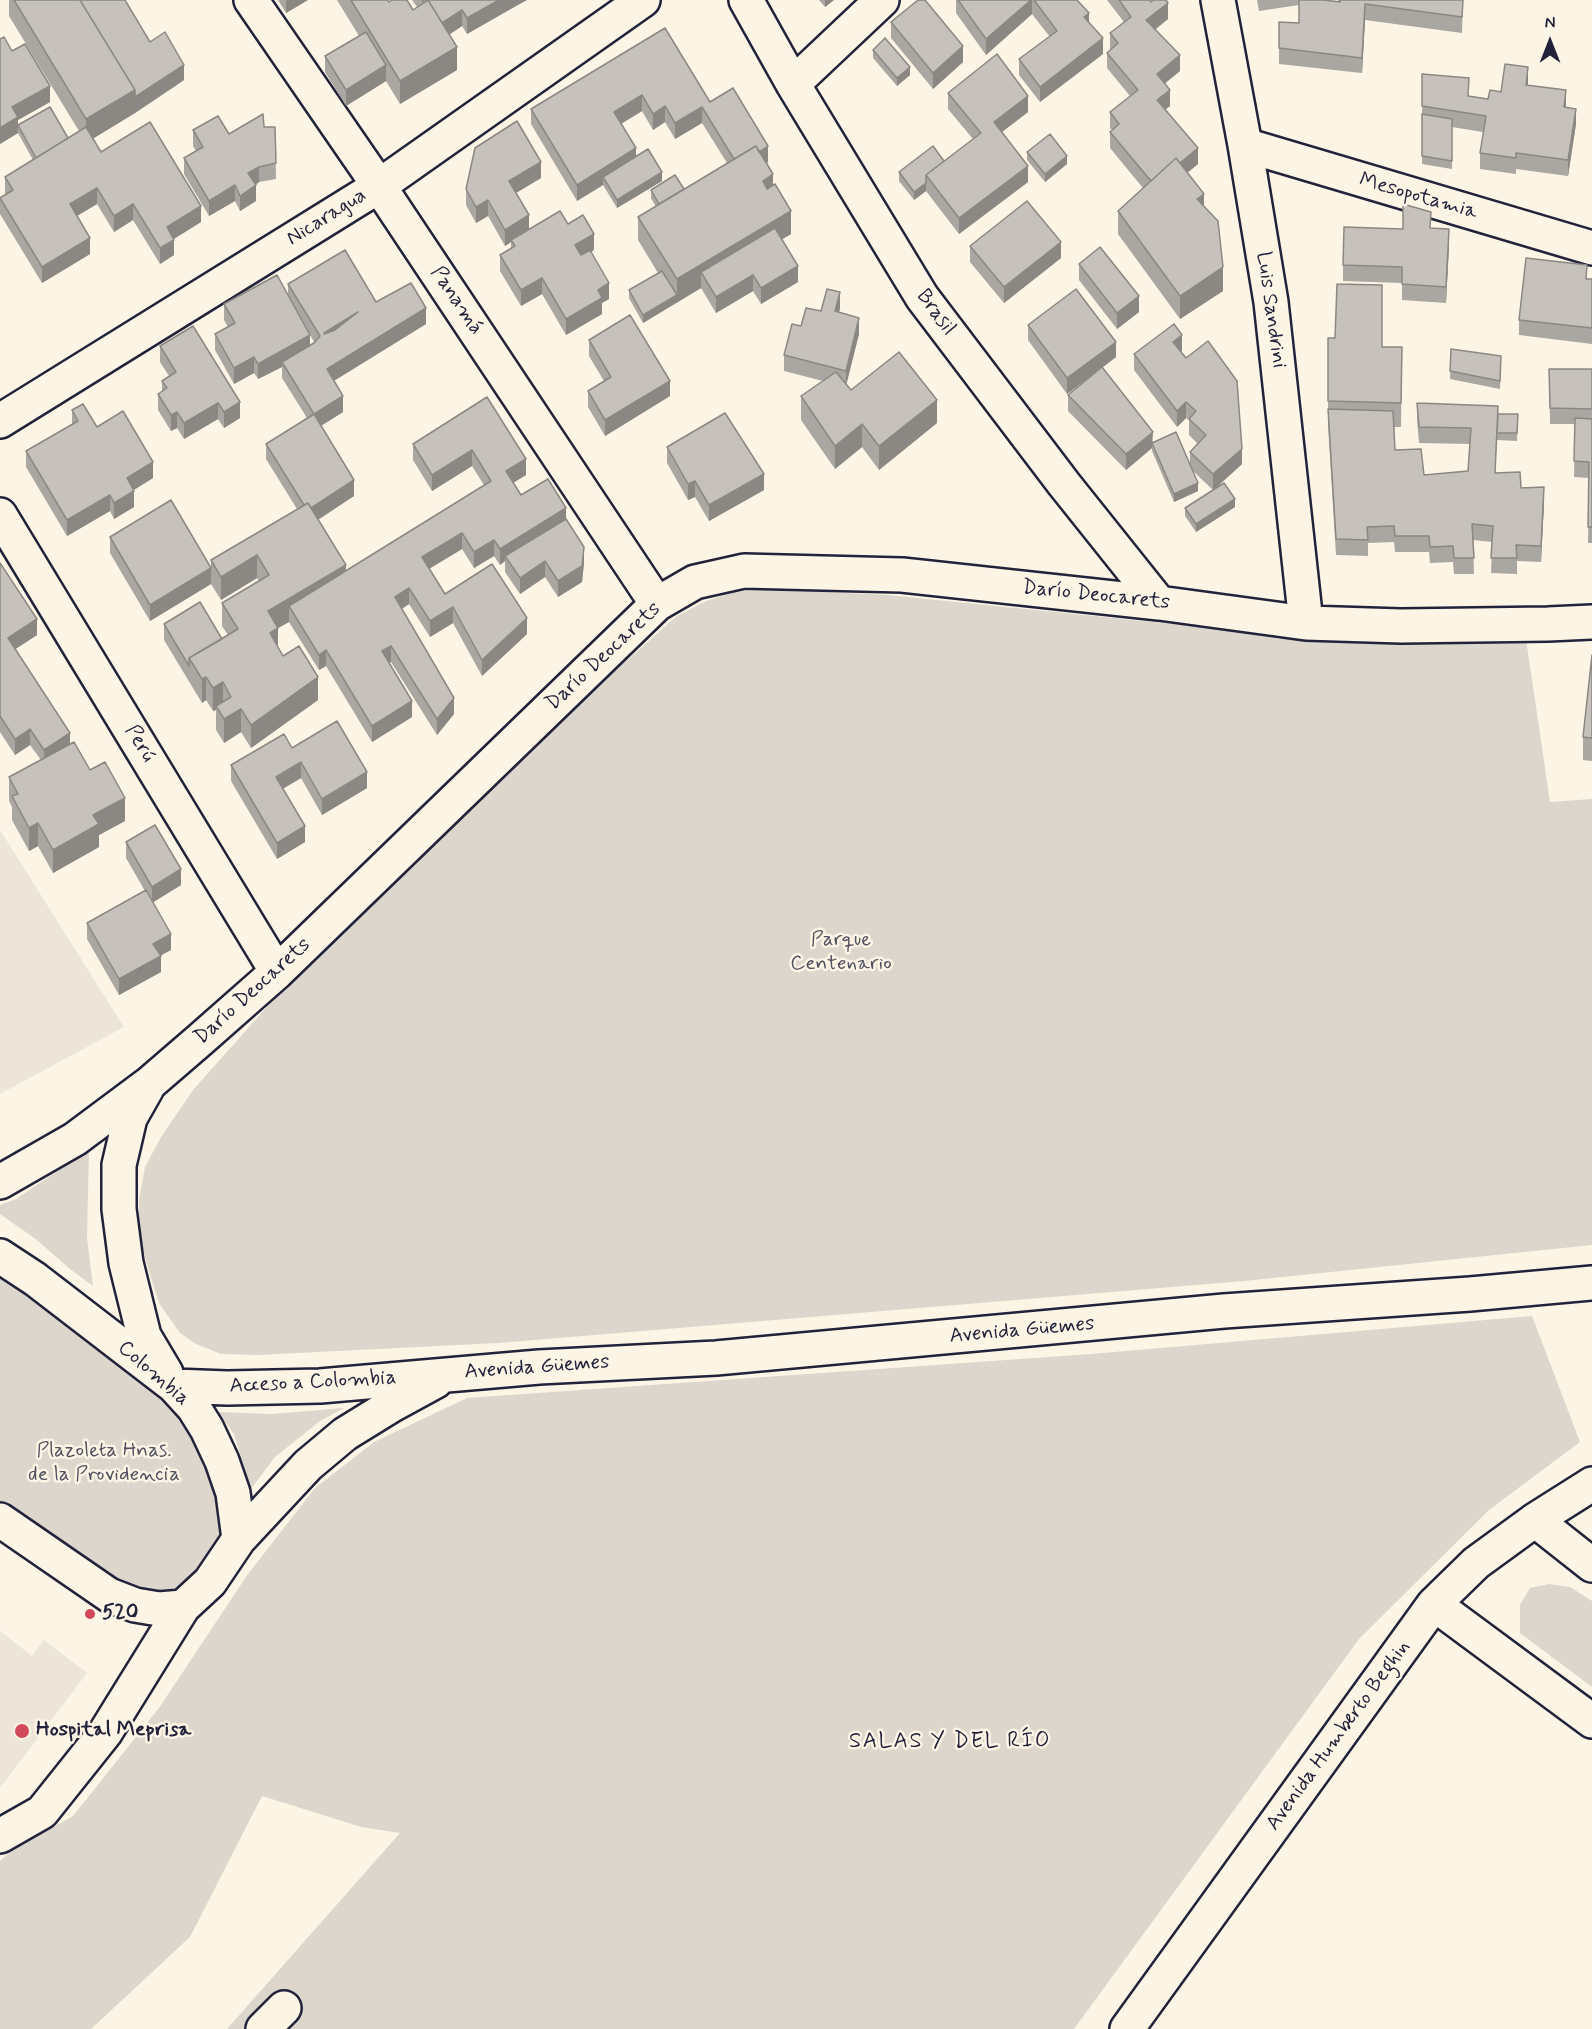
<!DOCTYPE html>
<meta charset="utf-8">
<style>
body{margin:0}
#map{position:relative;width:1592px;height:2029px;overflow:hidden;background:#fcf5e5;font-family:Mynerve,sans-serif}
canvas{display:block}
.north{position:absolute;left:1520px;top:12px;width:60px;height:60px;-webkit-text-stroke:4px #fcf5e5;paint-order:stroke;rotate:0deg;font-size:16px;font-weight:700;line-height:24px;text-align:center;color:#22223b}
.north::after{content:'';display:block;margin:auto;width:21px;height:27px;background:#22223b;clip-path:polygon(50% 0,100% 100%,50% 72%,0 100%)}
</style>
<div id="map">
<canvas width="1592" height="2029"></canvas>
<div class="north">N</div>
</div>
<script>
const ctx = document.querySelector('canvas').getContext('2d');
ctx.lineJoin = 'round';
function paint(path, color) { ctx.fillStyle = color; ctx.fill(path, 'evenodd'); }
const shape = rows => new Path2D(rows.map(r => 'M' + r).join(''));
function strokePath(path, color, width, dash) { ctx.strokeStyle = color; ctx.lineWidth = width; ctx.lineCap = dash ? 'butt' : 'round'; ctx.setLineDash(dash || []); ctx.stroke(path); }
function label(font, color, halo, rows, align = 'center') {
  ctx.font = font + ' Mynerve,sans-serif'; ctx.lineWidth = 5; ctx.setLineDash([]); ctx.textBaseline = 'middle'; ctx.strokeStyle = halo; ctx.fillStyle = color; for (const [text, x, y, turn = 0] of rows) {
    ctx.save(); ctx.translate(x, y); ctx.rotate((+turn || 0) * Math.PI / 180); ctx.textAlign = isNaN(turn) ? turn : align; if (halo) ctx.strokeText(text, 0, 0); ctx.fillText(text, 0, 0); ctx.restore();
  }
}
paint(shape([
 [0,830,124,1027,0,1094],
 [0,1631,32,1656,44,1640,87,1673,0,1788]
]), '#ece5d8');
paint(shape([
 [765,589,888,595,1222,629,1280,639,1526,639,1550,802,1592,799,1592,1245,1244,1281,498,1343,258,1355,221,1354,196,1344,180,1333,159,1303,148,1268,139,1235,139,1199,145,1167,161,1137,193,1090,282,990,557,722,677,616,706,601,734,592],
 [89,1150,87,1238,93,1286,70,1269,37,1240,0,1214,0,1205,16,1199],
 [0,1256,174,1386,239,1539,159,1609,0,1520],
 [1532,1316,1580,1442,1489,1510,1359,1639,1074,2029,227,2029,400,1833,361,1827,262,1796,190,1937,91,2029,0,2029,0,1861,11,1851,73,1816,159,1708,248,1574,315,1488,374,1442,467,1398,1091,1354],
 [344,1408,320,1421,275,1457,251,1489,234,1434,218,1412,272,1414],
 [1549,1584,1570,1587,1592,1601,1592,1687,1520,1633,1520,1605,1530,1588]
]), '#dcd6cc');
const minor = shape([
 [251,0,379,186,657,604],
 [746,0,793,84,922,297,1064,484,1159,603],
 [1218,0,1245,145,1271,302,1306,623],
 [793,84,882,0],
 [1245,145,1592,248],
 [0,421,379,186,643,0],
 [0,515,277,972],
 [147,1088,130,1118,119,1165,119,1209,126,1263,144,1336,166,1373],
 [0,1182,75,1139,150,1083,201,1039,277,972,657,604,695,582,744,571,902,575,1159,603,1306,623,1401,626,1548,624,1592,622],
 [0,1256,35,1279,174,1386,194,1408,207,1429,222,1461,233,1493,239,1539],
 [174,1386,227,1388,320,1386,539,1367,716,1358,1224,1311,1470,1294,1592,1283],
 [0,1520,109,1595,135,1605,159,1609,183,1607],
 [1535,1520,1592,1565],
 [1434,1604,1592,1721],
 [0,1836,42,1812,105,1733,183,1607,210,1582,239,1539,308,1465,345,1434,392,1405,436,1381],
 [263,2029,284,2008],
 [1127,2029,1434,1604,1476,1563,1535,1520,1592,1484]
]);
strokePath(minor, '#22223b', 38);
strokePath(minor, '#fcf5e5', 33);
paint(shape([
 [9,0,125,0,150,42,184,80,135,113,93,138,101,152,201,222,174,239,174,255,160,264,133,220,114,232,97,204,77,216,90,254,42,283,0,214,0,198,6,195,5,193,5,177,33,160,18,133,0,144,0,39,12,51,50,102,18,120,18,125,68,138,79,131,9,16],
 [278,0,308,0,286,13],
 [337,0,388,0,389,2,413,10,417,7,412,0,527,0,467,34,462,26,449,35,457,70,400,104,386,81,346,106,325,72,325,56,359,36],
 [819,0,834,0,825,7],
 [956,0,1077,0,1089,22,1103,54,1040,102,1019,75,1019,59,1050,37,1032,14,986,55,956,13],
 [1107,0,1150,0,1168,19,1155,30,1180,71,1165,83,1170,106,1165,109,1198,164,1187,173,1204,207,1223,291,1180,319,1118,234,1118,211,1143,188,1110,148,1110,132,1112,130,1110,128,1110,112,1130,96,1107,68,1107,53,1110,50,1110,33,1124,22],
 [1257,0,1323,0,1338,1,1338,0,1463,0,1462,33,1365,20,1362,73,1279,64,1279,22,1299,23,1299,5,1259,11],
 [891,22,963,62,933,89,891,38],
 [665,28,710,102,768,162,767,163,773,185,791,234,782,239,798,282,761,304,753,291,716,313,701,288,643,323,629,298,629,290,658,273,638,240,638,217,656,207,651,198,651,190,684,189,727,163,702,123,675,139,665,122,653,130,642,111,621,124,636,156,662,181,617,208,603,185,577,201,531,124,531,109],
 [873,50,910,75,897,86,873,58],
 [1422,74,1469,96,1488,99,1501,92,1528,85,1566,107,1576,124,1568,176,1516,169,1516,174,1480,169,1480,153,1483,132,1452,127,1452,169,1422,164],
 [948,93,1028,112,1002,132,1028,182,959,234,926,191,914,200,899,181,899,172,944,161,973,139,948,109],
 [264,127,275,127,276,179,259,182,256,185,256,201,240,211,235,201,209,216,184,174,184,158,196,151,193,146,193,130,229,134],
 [1027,152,1067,164,1045,182,1027,160],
 [541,178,516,193,529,229,568,224,594,250,591,252,609,299,602,303,602,314,566,335,542,294,521,306,500,271,500,255,511,249,511,242,505,246,488,216,476,223,466,205,466,189],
 [1431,228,1449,245,1446,303,1402,300,1402,283,1343,281,1343,265,1403,229],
 [970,246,1061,258,1004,303,970,262],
 [1079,264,1139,312,1117,329,1079,280],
 [1587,279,1592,279,1592,344,1519,335,1519,320],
 [288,284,376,302,426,324,334,381,343,412,321,426,354,496,318,520,346,571,484,485,472,466,432,491,413,460,413,444,487,397,526,475,513,483,521,495,566,519,584,563,582,582,558,597,545,577,520,594,505,572,505,561,500,565,494,556,474,568,462,549,429,569,445,594,527,634,482,676,453,623,430,637,409,604,402,609,454,714,437,735,391,662,389,663,412,717,372,742,326,666,319,670,289,622,278,628,278,648,283,656,318,700,251,748,241,732,224,743,216,730,216,710,213,711,206,700,202,703,164,640,164,624,222,639,228,635,222,626,222,603,259,581,257,578,221,600,211,584,150,621,110,553,110,537,211,568,211,560,297,509,266,459,266,444,307,418,282,378,282,367,258,379,254,373,234,384,215,350,215,334,228,327,224,320,224,304,288,297],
 [309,333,314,342,310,345],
 [840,308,839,312,859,334,846,384,851,390,937,423,879,470,862,447,835,469,801,420,801,396,823,381,784,371,784,355,801,326,821,311],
 [1028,325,1116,357,1102,368,1153,442,1190,463,1190,452,1198,444,1189,435,1189,420,1186,418,1177,427,1134,370,1134,354,1182,351,1181,351,1242,464,1215,489,1235,507,1196,532,1185,516,1185,508,1213,490,1193,471,1198,491,1174,502,1152,451,1152,448,1126,470,1068,411,1068,395,1092,375,1067,394,1028,340],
 [589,340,670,396,605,436,588,407,588,391,604,381,589,356],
 [160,346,240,418,224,428,218,419,184,439,177,428,171,431,158,410,158,394,162,391,162,381,169,376,160,362],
 [1382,347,1402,347,1401,427,1394,427,1395,450,1424,475,1468,471,1470,444,1419,443,1417,419,1417,403,1498,414,1518,414,1517,441,1497,440,1495,473,1544,503,1541,562,1517,561,1517,574,1491,573,1492,542,1473,540,1474,574,1454,574,1453,562,1430,563,1429,552,1395,552,1394,542,1368,543,1368,556,1336,555,1328,425,1328,401],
 [1451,349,1501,364,1500,389,1450,379],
 [1549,369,1592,369,1592,543,1588,543,1589,478,1574,477,1575,424,1550,424],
 [72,410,97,427,153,478,134,490,134,507,114,519,110,511,67,536,26,467,26,451,72,424],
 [667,447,764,490,709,521,695,497,688,500,667,463],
 [0,563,37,635,15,649,70,745,90,770,125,821,99,835,99,847,53,873,38,846,29,851,12,820,12,807,9,801,9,777,41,760,30,745,15,755,0,732],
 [1592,655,1592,761,1583,760,1583,737],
 [292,748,367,788,322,815,301,778,283,788,305,842,277,859,231,781,231,765],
 [126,842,181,885,153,902,171,950,160,956,161,972,119,995,87,939,87,923,145,891,126,858]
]), '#aaa6a1');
paint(shape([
 [286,0,308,0,286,13],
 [499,0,519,0,519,4,467,34,467,18],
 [519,0,527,0,519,4],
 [825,0,834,0,825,7],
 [1031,0,1032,0,1032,14,986,55,986,39],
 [1168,3,1168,19,1146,36,1146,20],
 [1365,4,1365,20,1362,73,1362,58],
 [462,10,462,26,439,41,439,25],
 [1089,13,1089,29,1084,17],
 [1103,38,1103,54,1040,102,1040,87],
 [963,46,963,62,933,89,933,73],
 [457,47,457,70,400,104,400,81],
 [1180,55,1180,71,1157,90,1157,74],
 [184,65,184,80,135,113,86,143,86,119,135,90],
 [386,65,386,81,346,106,346,90],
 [910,67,910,75,897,86,897,78],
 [1528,67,1528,83,1526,101,1526,85],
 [50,86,50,102,18,120,18,133,0,144,0,128,12,107],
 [1170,90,1170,106,1157,116,1157,100],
 [1566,90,1566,106,1564,123,1564,107],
 [642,95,642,111,614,128,614,112],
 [1028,96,1028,112,994,138,994,122],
 [665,106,665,122,653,130,653,114],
 [702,107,702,123,675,139,675,123],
 [1576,109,1576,124,1568,176,1568,160],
 [768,146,768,162,737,181,737,165],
 [636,148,636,164,603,177,603,185,577,201,577,185],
 [1198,148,1198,164,1153,201,1153,185],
 [1067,156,1067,164,1045,182,1045,174],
 [541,162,541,178,509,197,509,181],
 [1028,166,1028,182,959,234,959,218],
 [259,167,259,182,248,189,248,173],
 [662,172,662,181,617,208,617,200],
 [773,174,773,198,763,181],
 [926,183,926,191,914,200,914,192],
 [235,185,235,201,209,216,209,201],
 [256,185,256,201,240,211,240,196],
 [97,188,97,204,70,220,70,204],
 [1204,194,1204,217,1197,199],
 [488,200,488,216,476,223,476,207],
 [133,204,133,220,114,232,114,216],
 [201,206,201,222,167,243,167,227],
 [791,211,791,234,708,284,701,272,701,288,643,323,643,315,677,295,677,279],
 [529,215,529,231,511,240,511,242,505,246,505,230],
 [1449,229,1449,245,1446,303,1446,287],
 [594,234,594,250,575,261,575,245],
 [90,238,90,254,42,283,42,267],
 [174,240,174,255,160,264,160,248],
 [1061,242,1061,258,1004,303,1004,287],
 [798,266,798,282,761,304,761,288],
 [1223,267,1223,291,1180,319,1180,296],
 [753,275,753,291,716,313,716,297],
 [542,278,542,294,521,306,521,290],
 [609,283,609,299,602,303,602,314,566,335,566,319,598,290],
 [840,292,840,308,835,327,835,311],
 [1139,296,1139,312,1117,329,1117,313],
 [426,308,426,324,327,385,327,369],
 [358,312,358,328,324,333],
 [859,318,859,334,846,386,846,371],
 [310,335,310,351,282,362,282,367,258,379,258,364],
 [1182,335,1182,351,1173,357,1173,342],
 [1116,342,1116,357,1067,394,1067,378],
 [254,357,254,373,234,384,234,368],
 [670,381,670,396,605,436,605,420],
 [343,396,343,412,314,430,314,414],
 [937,400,937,423,879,470,879,446],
 [240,402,240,418,224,428,224,412],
 [1186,402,1186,418,1177,427,1177,411],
 [218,403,218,419,184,439,184,423],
 [177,412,177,428,171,431,171,415],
 [862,424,862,447,835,469,835,446],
 [1153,432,1152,448,1126,470,1126,454],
 [1242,449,1242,464,1213,490,1213,474],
 [472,450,472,466,432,491,432,475],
 [526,459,526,475,506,487,506,471],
 [153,462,153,478,127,494,127,478],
 [764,474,764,490,709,521,709,505],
 [354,480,354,496,308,526,308,510],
 [695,481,695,497,688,500,688,484],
 [1198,483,1198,491,1174,502,1174,494],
 [1544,487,1544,503,1541,562,1541,546],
 [134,491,134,507,114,519,114,503],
 [110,495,110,511,67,536,67,520],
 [1235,499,1235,507,1196,532,1196,524],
 [566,508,566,524,505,556,505,561,500,565,500,549],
 [462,533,462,549,422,573,422,557],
 [494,540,494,556,474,568,474,552],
 [584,547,584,563,582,582,558,597,558,581],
 [257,555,257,578,221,600,221,577],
 [545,561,545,577,520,594,520,578],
 [346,565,346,588,289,606,289,622,278,628,278,652,270,657,268,611],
 [211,568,211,584,150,621,150,605],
 [409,588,409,604,395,613,395,597],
 [453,607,453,623,430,637,430,621],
 [527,618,527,634,482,676,482,660],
 [37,619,37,635,8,654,8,638],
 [391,646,391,662,382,667,382,651],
 [326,650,326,666,319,670,319,655],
 [206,677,206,700,202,703,202,679],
 [318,677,318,700,251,748,251,725],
 [223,682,223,706,216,706,216,710,213,711,213,688],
 [454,698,454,714,437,735,437,719],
 [412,701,412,717,372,742,372,726],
 [241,709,241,732,224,743,224,719],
 [30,729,30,745,15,755,15,739],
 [70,733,70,748,44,765,44,750],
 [301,762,301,778,276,793,276,777],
 [367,772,367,788,322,815,322,799],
 [125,798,125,821,99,835,99,847,53,873,53,850,93,815],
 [38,823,38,846,29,851,29,828],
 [305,826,305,842,277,859,277,843],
 [181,869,181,885,152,903,152,887],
 [171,934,171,950,153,959,153,944],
 [161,956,161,972,119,995,119,979]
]), '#8b8783');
const building = shape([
 [14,0,80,0,135,90,86,119,14,0],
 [80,0,125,0,150,42,165,32,184,65,135,97,135,90,80,0],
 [351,0,388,0,389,2,392,0,407,0,413,10,428,0,457,47,400,81,351,0],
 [422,0,499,0,467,18,462,10,442,23,428,0,424,3,422,0],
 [918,0,925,0,963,46,933,73,891,22,918,0],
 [958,0,1031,0,986,39,958,0],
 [1034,0,1077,0,1089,13,1084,17,1103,38,1040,87,1019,59,1057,31,1034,0],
 [1119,0,1150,0,1151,2,1153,0,1166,0,1168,3,1146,20,1180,55,1157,74,1170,90,1157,100,1198,148,1180,163,1176,158,1151,181,1110,132,1119,124,1110,112,1138,90,1107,53,1118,43,1110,33,1131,17,1119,0],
 [1299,0,1323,0,1340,2,1340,0,1463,0,1462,17,1365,4,1362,58,1279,48,1279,22,1299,23,1299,0],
 [665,28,710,102,733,88,768,146,759,152,756,146,734,159,702,107,675,123,665,106,653,114,642,95,614,112,636,148,577,185,531,109,665,28],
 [366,32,386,65,346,90,325,56,366,32],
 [4,37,12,51,25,44,50,86,12,107,18,117,0,128,0,39,4,37],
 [885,38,910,67,897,78,873,50,885,38],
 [997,54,1028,96,994,122,1028,166,959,218,926,175,981,133,948,93,997,54],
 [1505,64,1528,67,1526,85,1566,90,1564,107,1576,109,1568,160,1516,153,1516,158,1480,153,1486,116,1422,106,1422,74,1469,78,1468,96,1488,99,1490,90,1501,92,1505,64],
 [50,107,68,138,36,158,18,125,50,107],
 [263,114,264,127,275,127,276,163,259,167,248,173,256,185,240,196,235,185,209,201,184,158,203,147,193,130,218,116,229,134,263,114],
 [1422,114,1452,119,1452,161,1422,156,1422,114],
 [517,121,541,162,509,181,529,215,505,230,488,200,476,207,466,189,475,148,517,121],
 [150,122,201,206,167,227,174,240,160,248,133,204,114,216,97,188,70,204,90,238,42,267,0,198,13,190,5,177,86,127,101,152,150,122],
 [1050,134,1067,156,1045,174,1027,152,1050,134],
 [756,146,773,174,763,181,767,189,775,184,791,211,677,279,638,217,756,146],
 [933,146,944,161,926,175,926,183,914,192,899,172,933,146],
 [648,149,662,172,617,200,603,177,648,149],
 [1176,158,1204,194,1197,199,1218,221,1223,267,1180,296,1118,211,1176,158],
 [675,175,684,189,659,204,651,190,675,175],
 [1027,201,1061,242,1004,287,970,246,1027,201],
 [1403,204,1431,212,1430,228,1449,229,1446,287,1402,284,1402,267,1343,265,1344,227,1403,229,1403,204],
 [560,211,568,224,583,215,594,234,575,245,581,255,590,250,609,283,598,290,602,298,566,319,542,278,521,290,500,255,515,246,511,240,560,211],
 [775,228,798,266,761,288,753,275,716,297,701,272,775,228],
 [1100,247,1139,296,1117,313,1079,264,1100,247],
 [345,250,376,302,411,283,426,308,327,369,343,396,314,414,354,480,311,508,308,503,304,505,266,444,314,414,282,362,314,343,320,336,288,284,345,250],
 [358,312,335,330,324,334,324,333,358,312],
 [1526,258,1587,265,1586,279,1592,279,1592,328,1519,320,1526,258],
 [662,271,677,295,643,315,629,290,662,271],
 [277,275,310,335,258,364,254,357,234,368,215,334,235,323,224,304,277,275],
 [1337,284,1382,285,1382,347,1402,347,1401,403,1328,401,1328,338,1335,338,1337,284],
 [827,289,840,292,835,311,859,318,846,371,784,355,792,324,801,326,806,308,821,311,827,289],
 [1076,289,1116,342,1067,378,1028,325,1076,289],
 [630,315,670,381,605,420,588,391,611,377,589,340,630,315],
 [1174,324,1182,335,1173,342,1186,358,1208,341,1237,381,1242,449,1213,474,1190,452,1206,435,1189,419,1196,411,1186,402,1177,411,1134,354,1174,324],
 [193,326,240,402,224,412,218,403,184,423,177,412,171,415,158,394,167,388,162,381,176,372,160,346,193,326],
 [1451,349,1501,356,1500,381,1450,371,1451,349],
 [899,352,937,400,879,446,862,424,835,446,801,396,836,372,851,390,899,352],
 [1102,367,1153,432,1126,454,1068,395,1102,367],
 [1549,369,1592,369,1592,409,1550,408,1549,369],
 [487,397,526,459,506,471,521,495,548,479,566,508,500,549,494,540,474,552,462,533,422,557,445,594,492,564,527,618,482,660,453,607,430,621,409,588,395,597,454,698,437,719,391,646,382,651,412,701,372,726,326,650,319,655,289,606,491,481,472,450,432,475,413,444,487,397],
 [1417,403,1498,406,1495,473,1520,472,1521,488,1544,487,1541,546,1516,545,1517,558,1491,558,1493,526,1472,524,1474,558,1454,558,1453,546,1430,547,1429,536,1395,536,1394,526,1367,527,1368,540,1336,539,1328,409,1393,411,1395,450,1421,449,1424,475,1468,471,1471,428,1419,427,1417,403],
 [83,404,97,427,123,411,153,462,127,478,134,491,114,503,110,495,67,520,26,451,78,421,72,410,83,404],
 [725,413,764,474,709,505,695,481,688,484,667,447,725,413],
 [1498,414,1518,414,1517,433,1497,433,1498,414],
 [1575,418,1592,419,1592,527,1588,527,1589,462,1574,461,1575,418],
 [1176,432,1198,483,1174,494,1152,443,1176,432],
 [1224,483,1235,499,1196,524,1185,508,1224,483],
 [171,500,211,568,150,605,110,537,171,500],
 [308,503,346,565,268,611,278,628,270,633,283,656,299,646,318,677,251,725,241,709,224,719,216,706,231,697,223,682,213,688,206,677,202,679,189,658,238,629,222,603,269,575,257,555,221,577,211,560,308,503],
 [566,519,584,547,582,566,558,581,545,561,520,578,505,556,566,519],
 [0,563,37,619,8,638,70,733,44,750,30,729,15,739,0,716,0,563],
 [200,602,222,639,189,658,189,666,164,624,200,602],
 [1592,655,1592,738,1583,737,1592,655],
 [337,721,367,772,322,799,301,762,276,777,305,826,277,843,231,765,284,734,292,748,337,721],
 [74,742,90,770,105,762,125,798,93,815,99,824,53,850,38,823,29,828,12,796,18,794,9,777,74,742],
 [155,825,181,869,152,887,126,842,155,825],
 [146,890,171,934,153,944,161,956,119,979,87,923,146,890]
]);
paint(building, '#c6c1bb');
strokePath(building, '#8b8783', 1.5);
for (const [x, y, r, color] of [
 [90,1614,6,"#d1495b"],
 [22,1731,8,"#d1495b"]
]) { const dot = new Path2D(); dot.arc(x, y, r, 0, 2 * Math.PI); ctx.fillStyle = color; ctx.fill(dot); strokePath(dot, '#fcf5e5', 2); }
label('21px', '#22223b', '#fcf5e5', [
 ["Mesopotamia",1418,197,16],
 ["Nicaragua",327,218,-32],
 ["Panamá",456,301,56],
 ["Luis Sandrini",1270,310,82],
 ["Brasil",935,313,54],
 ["Darío Deocarets",1096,596,6],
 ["Darío Deocarets",604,657,-43],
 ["Perú",139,744,59],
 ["Darío Deocarets",253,992,-42],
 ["Avenida Güemes",1022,1331,-5],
 ["Avenida Güemes",537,1368,-4],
 ["Colombia",153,1374,41],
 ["Acceso a Colombia",313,1383,-3],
 ["Avenida Humberto Beghin",1339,1736,-54]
]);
label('21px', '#504f5f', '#fcf5e5', [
 ["Parque",841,941],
 ["Centenario",841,965],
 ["Plazoleta Hnas.",104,1452],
 ["de la Providencia",104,1476]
]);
label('bold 21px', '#22223b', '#fcf5e5', [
 ["520",102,1614],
 ["Hospital Meprisa",36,1731]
], 'left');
ctx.letterSpacing = '1.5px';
label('22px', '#22223b', '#fcf5e5', [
 ["SALAS Y DEL RÍO",950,1742]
]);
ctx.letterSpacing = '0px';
</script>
